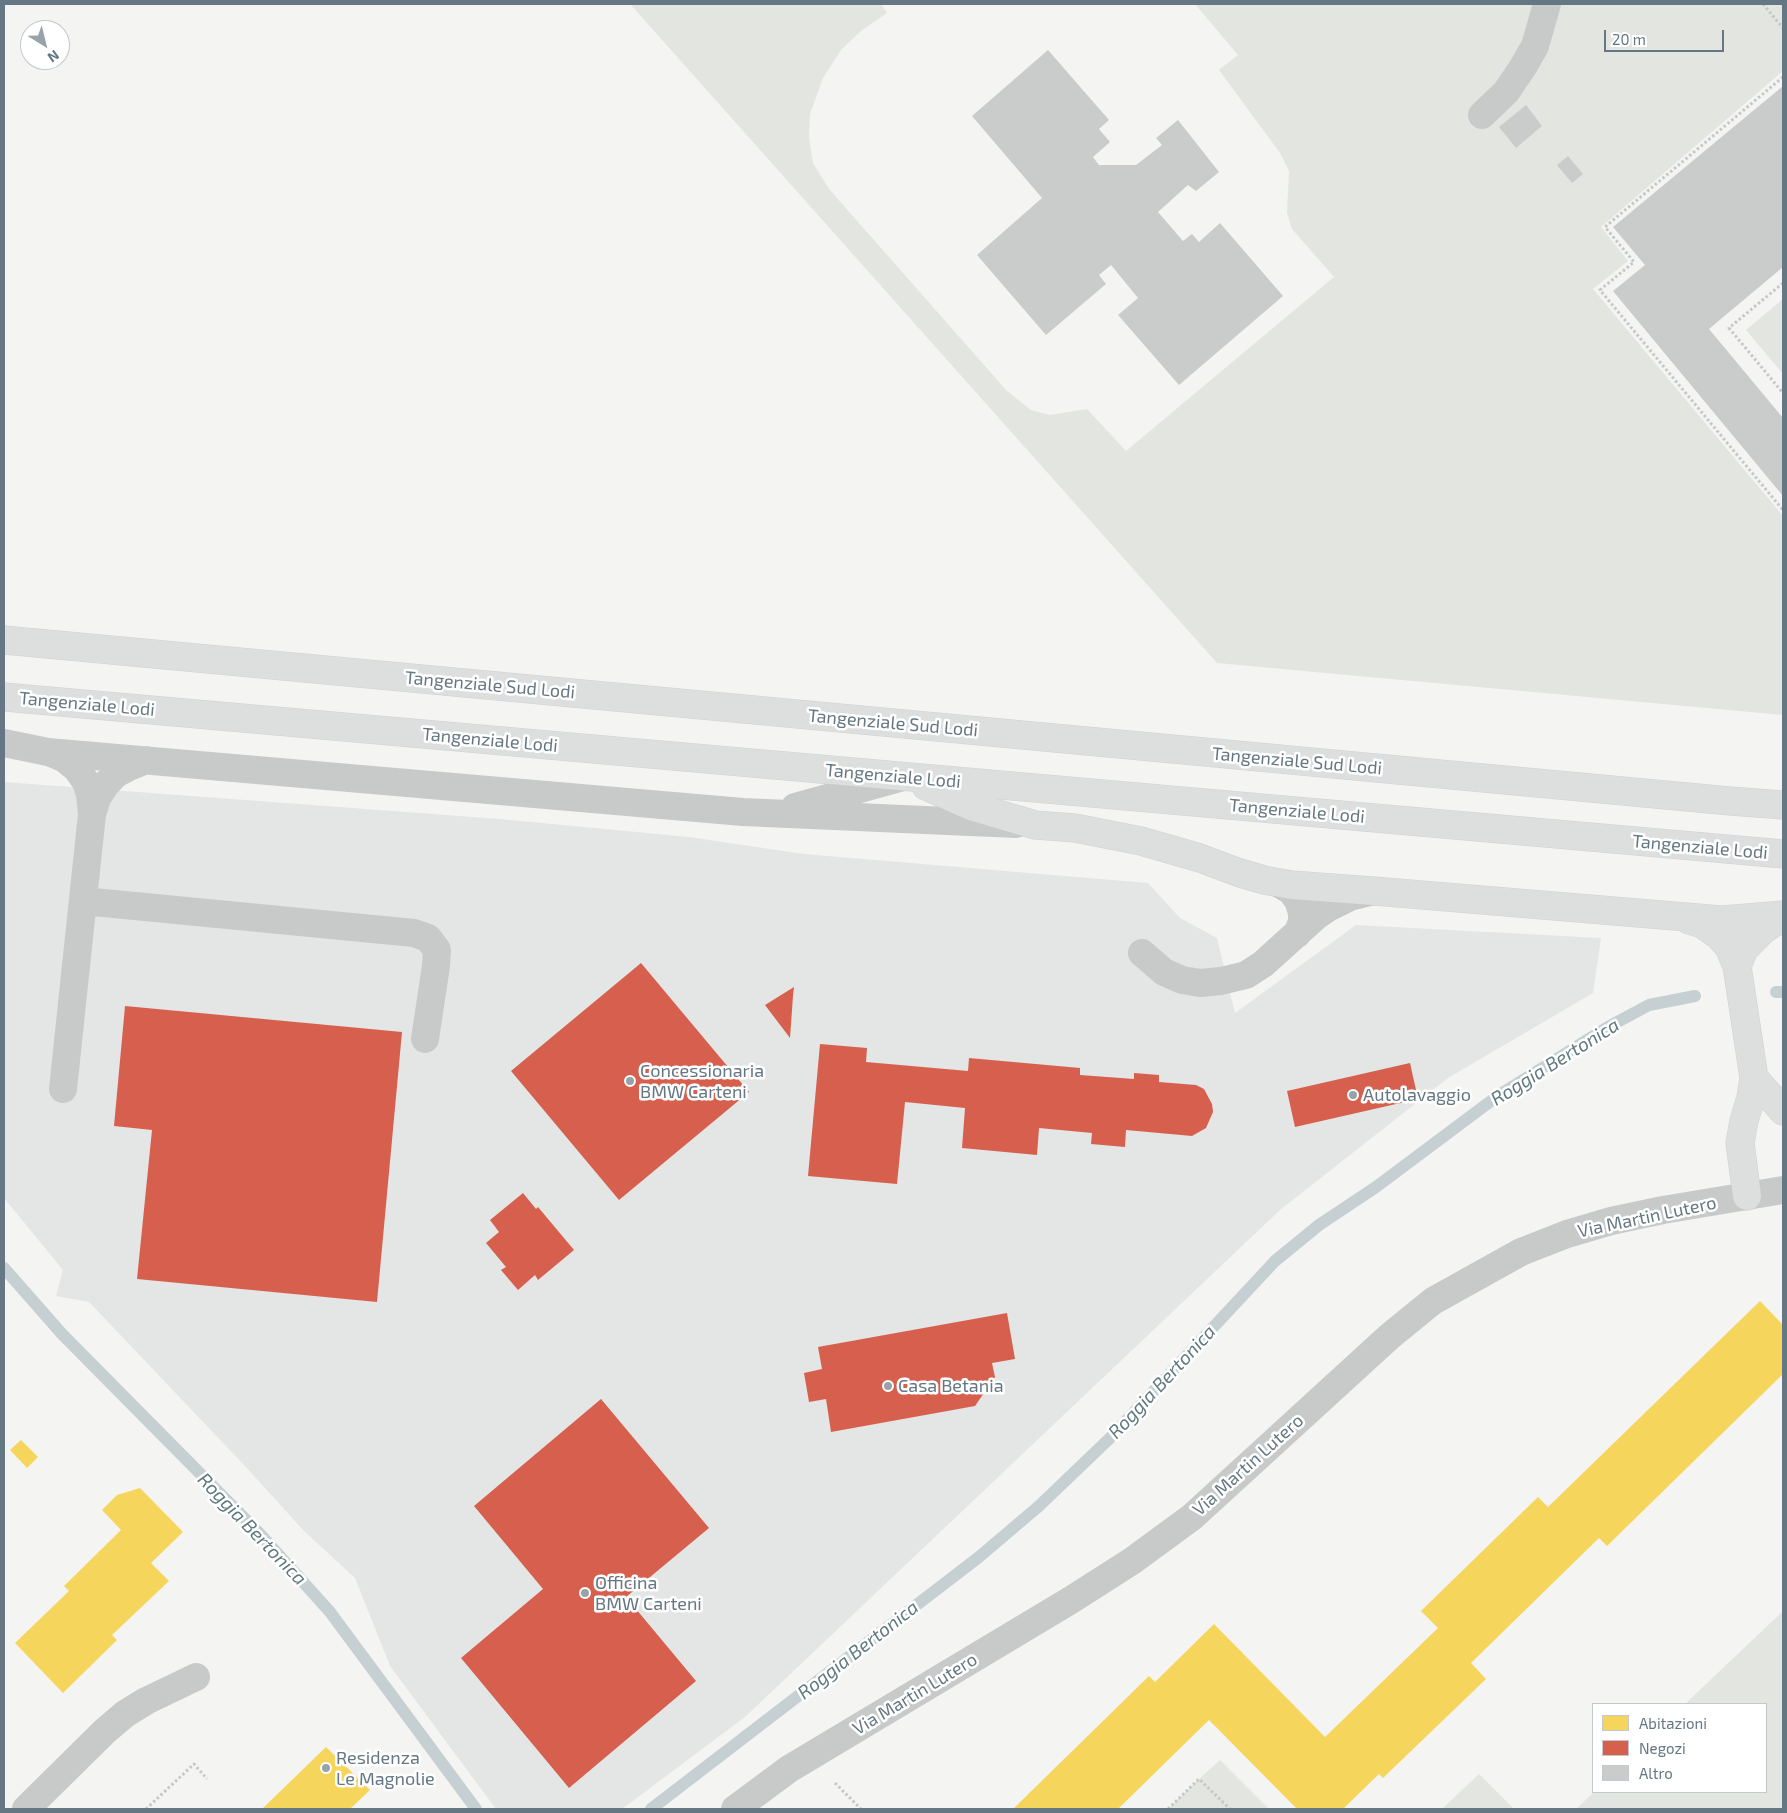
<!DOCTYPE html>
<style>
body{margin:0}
#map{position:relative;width:1787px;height:1813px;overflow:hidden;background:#f4f4f2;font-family:"Exo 2",sans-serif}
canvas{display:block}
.frame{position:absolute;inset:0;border:5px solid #657782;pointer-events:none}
.legend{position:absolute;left:1592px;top:1703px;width:175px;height:90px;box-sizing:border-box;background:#fff;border:1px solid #c1c9cd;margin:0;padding:6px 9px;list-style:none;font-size:15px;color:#657782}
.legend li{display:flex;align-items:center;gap:10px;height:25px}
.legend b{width:25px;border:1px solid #c1c9cd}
.north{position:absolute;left:20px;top:20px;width:50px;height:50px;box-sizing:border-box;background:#fff;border:1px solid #c1c9cd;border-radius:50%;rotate:144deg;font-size:14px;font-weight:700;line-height:20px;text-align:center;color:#657782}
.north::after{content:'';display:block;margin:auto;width:18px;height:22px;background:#97a3a9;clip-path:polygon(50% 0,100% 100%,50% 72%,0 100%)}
.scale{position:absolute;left:1604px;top:30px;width:120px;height:22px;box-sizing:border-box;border:2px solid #657782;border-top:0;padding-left:6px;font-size:15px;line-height:18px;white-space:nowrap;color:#657782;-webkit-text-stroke:4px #fff;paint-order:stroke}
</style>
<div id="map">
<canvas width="1787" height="1813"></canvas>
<div class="frame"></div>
<ul class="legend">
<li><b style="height:14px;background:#f6d55c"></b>Abitazioni</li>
<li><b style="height:14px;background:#d6604d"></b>Negozi</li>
<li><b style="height:14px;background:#cacbcb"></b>Altro</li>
</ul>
<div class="north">N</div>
<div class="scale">20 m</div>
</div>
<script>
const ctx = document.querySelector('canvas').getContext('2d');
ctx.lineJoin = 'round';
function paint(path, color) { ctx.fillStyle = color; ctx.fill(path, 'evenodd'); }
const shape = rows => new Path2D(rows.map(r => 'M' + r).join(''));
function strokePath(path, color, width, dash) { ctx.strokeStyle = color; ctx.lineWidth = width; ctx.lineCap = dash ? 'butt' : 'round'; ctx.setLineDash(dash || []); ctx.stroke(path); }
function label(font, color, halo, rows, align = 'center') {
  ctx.font = font + ' "Exo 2",sans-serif'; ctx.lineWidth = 5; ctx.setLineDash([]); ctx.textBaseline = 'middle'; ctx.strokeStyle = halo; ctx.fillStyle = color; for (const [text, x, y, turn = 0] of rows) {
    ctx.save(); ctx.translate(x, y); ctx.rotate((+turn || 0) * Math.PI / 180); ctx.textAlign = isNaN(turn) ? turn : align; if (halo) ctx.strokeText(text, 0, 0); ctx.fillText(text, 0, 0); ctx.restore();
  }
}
paint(shape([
 [4,782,500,819,689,837,804,854,1148,883,1180,918,1217,938,1235,1013,1356,925,1601,938,1593,993,1448,1078,1280,1210,745,1717,622,1809,496,1809,390,1666,355,1578,304,1531,245,1466,89,1302,56,1296,63,1270,4,1198]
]), '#e4e5e5');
paint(shape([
 [630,4,881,4,887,13,861,31,841,50,823,78,810,114,809,138,813,163,829,189,1007,391,1031,410,1050,415,1087,409,1126,451,1334,277,1292,229,1287,213,1289,171,1280,153,1219,70,1238,55,1195,4,1783,4,1783,71,1601,227,1628,261,1593,289,1783,516,1783,715,1217,663],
 [1783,299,1783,374,1746,330],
 [1783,1611,1783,1809,1576,1809,1594,1792,1766,1792,1766,1704,1685,1704],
 [1220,1760,1269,1809,1168,1809,1199,1779],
 [1479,1774,1514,1809,1442,1809]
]), '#e3e6e0');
paint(shape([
 [1760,1301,1783,1325,1783,1374,1607,1546,1599,1538,1471,1663,1486,1679,1383,1778,1379,1774,1343,1809,1297,1809,1209,1720,1118,1809,1013,1809,1149,1676,1155,1682,1214,1624,1325,1737,1438,1628,1421,1611,1538,1497,1548,1507],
 [21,1440,38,1457,27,1468,10,1450],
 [140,1488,183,1532,151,1563,169,1581,112,1635,117,1640,63,1693,15,1643,69,1591,64,1586,121,1530,102,1510,117,1495],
 [326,1747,370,1790,350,1809,262,1809]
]), '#f6d55c');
paint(shape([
 [641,963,749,1092,619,1200,511,1071],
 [794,987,793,996,790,1038,765,1005],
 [125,1006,402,1032,377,1302,137,1279,152,1130,114,1126],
 [820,1044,867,1048,866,1062,968,1071,969,1058,1080,1068,1080,1075,1134,1079,1134,1073,1159,1075,1159,1082,1196,1085,1204,1089,1212,1104,1213,1112,1206,1128,1192,1136,1126,1130,1125,1147,1091,1144,1092,1133,1039,1128,1037,1155,962,1148,965,1108,905,1102,897,1184,808,1176],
 [1410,1063,1418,1099,1295,1127,1287,1091],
 [523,1193,536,1209,538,1207,574,1250,538,1280,535,1275,518,1290,501,1270,506,1267,486,1243,499,1232,490,1220],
 [1007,1313,1015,1359,992,1363,995,1377,975,1406,831,1432,826,1399,809,1402,804,1373,822,1369,818,1347],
 [601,1399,709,1528,626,1597,696,1681,569,1788,461,1658,543,1589,474,1506]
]), '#d6604d');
strokePath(shape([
 [1776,992,1783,992],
 [4,1268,62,1334,260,1534,330,1612,476,1809],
 [651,1809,979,1557,1039,1506,1109,1439,1275,1261,1319,1225,1376,1187,1499,1095,1608,1027,1649,1005,1695,996]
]), '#c6d0d2', 12);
paint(shape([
 [1048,50,1109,120,1099,129,1110,142,1093,157,1099,165,1136,165,1162,145,1156,138,1178,120,1219,172,1196,191,1188,185,1158,212,1183,241,1192,234,1199,242,1220,223,1283,296,1179,385,1118,315,1138,298,1111,265,1099,275,1106,284,1046,335,977,255,1042,198,972,116],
 [1783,86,1783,267,1709,329,1783,418,1783,496,1613,291,1645,265,1613,227],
 [1526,105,1542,126,1516,148,1499,127],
 [1568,156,1583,174,1572,183,1557,165]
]), '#cacbcb');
const highway = shape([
 [4,640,1730,801,1783,805],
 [4,697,1783,854],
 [926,786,971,806,1035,825,1075,828,1141,841,1200,858,1237,872,1264,880,1292,885,1374,891,1722,920,1783,915],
 [1689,920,1702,924,1718,935,1729,947,1737,966,1754,1078,1751,1097,1744,1121,1740,1143,1747,1196],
 [1737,966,1744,949,1763,930,1783,916],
 [1754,1078,1783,1111]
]);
strokePath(highway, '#d0d1d1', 29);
strokePath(shape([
 [1763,4,1783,28],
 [1783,77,1605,227,1634,262,1600,290,1783,510],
 [1783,283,1729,328,1783,393],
 [835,1783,861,1809],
 [146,1809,194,1764,207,1779],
 [1168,1809,1199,1779,1230,1809]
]), '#c6c7c8', 3, [2.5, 2.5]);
strokePath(shape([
 [1482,115,1506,92,1523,67,1535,46,1547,4],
 [4,743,48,752,743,812,1016,824],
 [51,753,65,759,77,769,86,782,90,794,92,814,63,1089],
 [795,807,903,777],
 [92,814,97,798,106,784,116,774,129,767,146,760],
 [1276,882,1290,890,1298,900,1302,913,1302,922,1297,934],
 [83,901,414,933,428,938,437,950,436,966,425,1039],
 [1142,953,1164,972,1182,980,1200,983,1221,981,1246,975,1263,964,1315,917,1328,908,1350,897,1374,891],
 [26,1809,105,1731,125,1714,146,1701,196,1677],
 [735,1809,789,1769,1071,1600,1132,1561,1192,1517,1390,1336,1433,1301,1521,1252,1567,1234,1611,1221,1663,1210,1783,1190]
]), '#c8caca', 28);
strokePath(highway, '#dddede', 28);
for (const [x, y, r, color] of [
 [630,1081,5,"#97a3a9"],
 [1353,1095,5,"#97a3a9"],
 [888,1386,5,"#97a3a9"],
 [585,1593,5,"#97a3a9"],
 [326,1768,5,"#97a3a9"]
]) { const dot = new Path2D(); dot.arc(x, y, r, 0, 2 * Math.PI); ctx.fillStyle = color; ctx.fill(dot); strokePath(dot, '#fff', 2); }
label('18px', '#657782', '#fff', [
 ["Tangenziale Sud Lodi",490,685,5],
 ["Tangenziale Lodi",87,704,5],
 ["Tangenziale Sud Lodi",893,723,5],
 ["Tangenziale Lodi",490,740,5],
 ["Tangenziale Sud Lodi",1297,761,5],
 ["Tangenziale Lodi",893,776,5],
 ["Tangenziale Lodi",1297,811,5],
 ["Tangenziale Lodi",1700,847,5],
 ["Via Martin Lutero",1647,1217,-12],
 ["Via Martin Lutero",1248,1465,-42],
 ["Via Martin Lutero",915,1694,-31]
]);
label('18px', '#657782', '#fff', [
 ["Concessionaria",640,1071],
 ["BMW Carteni",640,1092],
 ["Autolavaggio",1363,1095],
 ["Casa Betania",898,1386],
 ["Officina",595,1583],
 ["BMW Carteni",595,1604],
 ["Residenza",336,1758],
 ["Le Magnolie",336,1779]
], 'left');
label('italic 19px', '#60797f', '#fff', [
 ["Roggia Bertonica",1555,1062,-32],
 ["Roggia Bertonica",1162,1382,-47],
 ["Roggia Bertonica",252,1529,46],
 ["Roggia Bertonica",858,1650,-38]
]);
</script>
